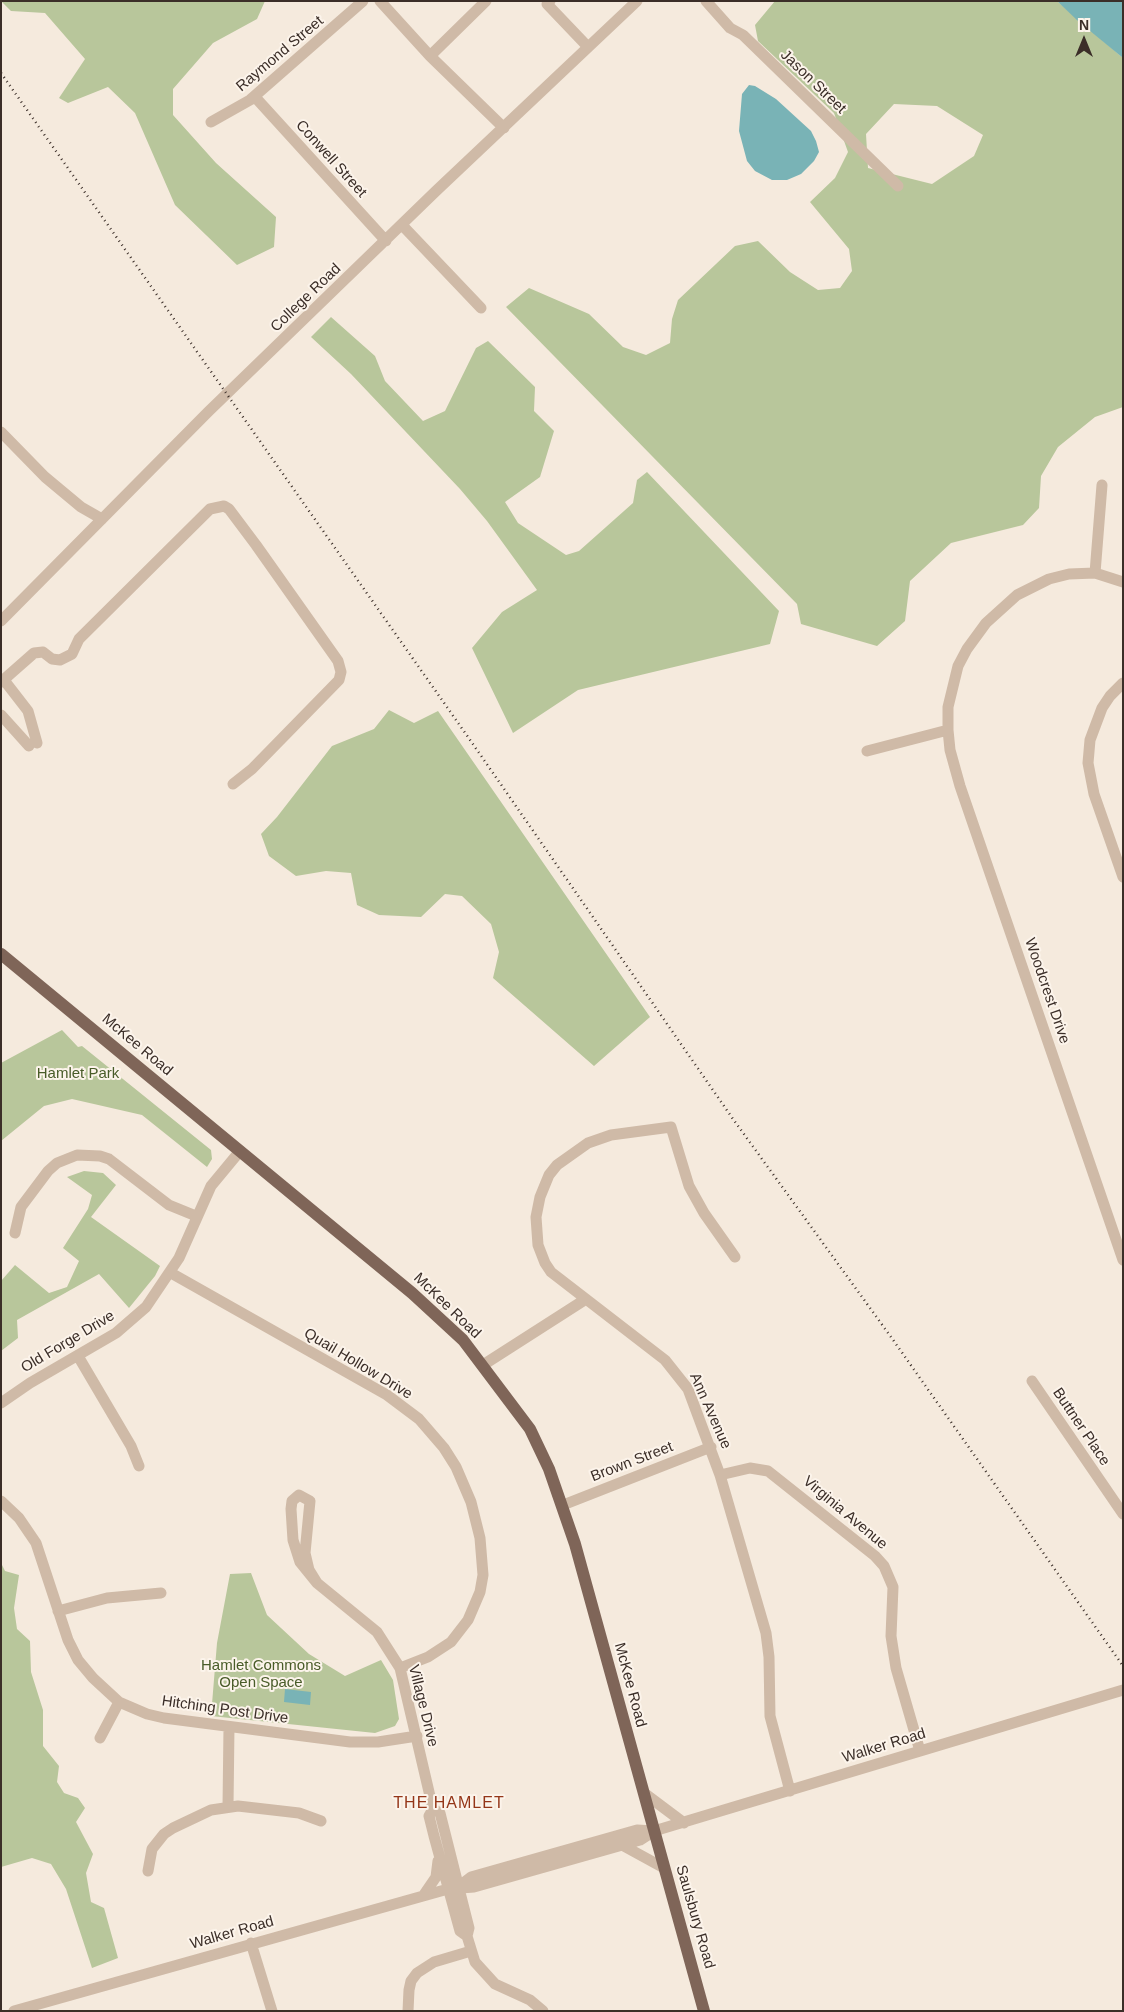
<!DOCTYPE html>
<style>
body{margin:0}
#map{position:relative;width:1124px;height:2012px;overflow:hidden;background:#f5eadd;font-family:Helvetica,sans-serif}
canvas{display:block}
.frame{position:absolute;inset:0;border:2px solid #3b2e28;pointer-events:none}
.north{position:absolute;left:1059px;top:15px;width:50px;height:50px;-webkit-text-stroke:4px #fcf4eb;paint-order:stroke;rotate:0deg;font-size:14px;font-weight:700;line-height:20px;text-align:center;color:#3b2e28}
.north::after{content:'';display:block;margin:auto;width:18px;height:22px;background:#3b2e28;clip-path:polygon(50% 0,100% 100%,50% 72%,0 100%)}
</style>
<div id="map">
<canvas width="1124" height="2012"></canvas>
<div class="frame"></div>
<div class="north">N</div>
</div>
<script>
const ctx = document.querySelector('canvas').getContext('2d');
ctx.lineJoin = 'round';
function paint(path, color) { ctx.fillStyle = color; ctx.fill(path, 'evenodd'); }
const shape = rows => new Path2D(rows.map(r => 'M' + r).join(''));
function strokePath(path, color, width, dash) { ctx.strokeStyle = color; ctx.lineWidth = width; ctx.lineCap = dash ? 'butt' : 'round'; ctx.setLineDash(dash || []); ctx.stroke(path); }
function label(font, color, halo, rows, align = 'center') {
  ctx.font = font + ' Helvetica,sans-serif'; ctx.lineWidth = 4; ctx.setLineDash([]); ctx.textBaseline = 'middle'; ctx.strokeStyle = halo; ctx.fillStyle = color; for (const [text, x, y, turn = 0] of rows) {
    ctx.save(); ctx.translate(x, y); ctx.rotate((+turn || 0) * Math.PI / 180); ctx.textAlign = isNaN(turn) ? turn : align; if (halo) ctx.strokeText(text, 0, 0); ctx.fillText(text, 0, 0); ctx.restore();
  }
}
paint(shape([
 [1,1,265,1,257,19,213,43,173,89,173,115,216,163,276,217,274,247,237,265,175,205,135,113,108,87,68,103,59,98,85,59,45,13,11,11],
 [775,1,1057,1,1123,58,1123,407,1095,417,1058,447,1041,476,1039,508,1023,525,951,543,910,581,905,621,877,646,801,624,797,604,506,307,529,288,589,314,623,347,646,355,670,343,672,319,678,300,735,246,758,241,790,272,818,290,840,288,852,271,849,249,810,202,835,178,848,152,834,113,758,41,755,25],
 [894,104,937,106,983,135,974,156,932,184,868,168,866,134],
 [331,317,375,356,385,381,423,421,445,411,476,348,488,341,535,387,534,411,554,431,540,477,505,502,518,523,566,555,579,551,633,503,637,480,647,472,779,611,770,644,578,690,513,733,472,648,502,612,537,590,487,521,460,489,351,374,311,337],
 [389,710,414,723,438,711,650,1017,594,1066,493,978,499,952,491,924,462,896,445,894,421,917,379,915,357,905,351,873,326,871,296,876,269,856,261,834,277,817,332,746,374,729],
 [62,1030,78,1047,82,1046,211,1150,212,1159,207,1167,142,1115,72,1099,44,1106,1,1141,1,1063],
 [84,1171,103,1173,116,1185,91,1217,160,1266,155,1276,129,1308,99,1274,17,1320,18,1338,1,1351,1,1281,15,1265,49,1293,67,1287,79,1261,63,1248,88,1209,92,1195,67,1177],
 [1,1563,5,1571,19,1575,14,1608,17,1629,30,1641,31,1672,43,1710,43,1746,59,1766,57,1782,64,1793,78,1798,85,1808,76,1822,93,1854,86,1873,91,1902,104,1908,118,1958,92,1968,66,1889,51,1864,32,1858,1,1867],
 [251,1573,267,1615,309,1654,345,1676,381,1660,393,1680,399,1719,395,1726,375,1733,211,1716,217,1643,230,1574]
]), '#b8c69b');
paint(shape([
 [1057,1,1123,1,1123,58,1078,21],
 [749,85,755,86,776,99,811,131,816,141,819,152,814,161,801,174,787,180,772,180,755,171,747,161,739,131,742,94],
 [285,1689,311,1692,310,1705,284,1702]
]), '#79b3b6');
strokePath(shape([
 [380,1,430,56,504,128],
 [550,1,547,4,588,47],
 [706,1,730,28,743,35,898,186],
 [430,56,486,1],
 [255,97,386,241],
 [211,122,250,100,363,1],
 [402,225,481,308],
 [1,432,45,477,81,507,102,519],
 [1095,573,1102,485],
 [1123,582,1095,573,1069,574,1049,579,1017,595,986,623,967,649,958,666,948,707,948,730,950,750,960,786,1123,1260],
 [1,621,208,412,436,191,637,1],
 [4,680,28,711,37,743],
 [1,682,34,653,43,652,52,659,60,660,72,654,79,639,210,509,224,506,229,509,256,545,338,661,341,672,339,680,252,769,233,784],
 [1123,683,1110,696,1102,708,1090,740,1088,763,1094,794,1123,877],
 [1,715,29,746],
 [867,751,948,730],
 [15,1233,21,1207,48,1171,57,1163,77,1155,100,1156,109,1159,169,1205,196,1216],
 [735,1257,704,1213,689,1186,671,1127,611,1135,588,1143,557,1165,549,1175,540,1197,536,1217,538,1245,545,1263,551,1272,665,1360,688,1389,720,1475,766,1633,769,1657,770,1716,790,1791],
 [171,1273,387,1395,419,1419,444,1448,456,1467,471,1502,480,1538,483,1575,480,1592,468,1620,451,1642,428,1657,400,1668],
 [78,1356,131,1446,139,1466],
 [483,1365,586,1299],
 [1032,1381,1123,1514],
 [1,1403,30,1383,116,1333,146,1307,179,1258,211,1186,240,1151],
 [720,1475,750,1468,768,1471,875,1556,884,1566,893,1587,891,1636,896,1668,920,1751],
 [1,1501,19,1518,36,1543,68,1640,78,1660,93,1678,119,1702,147,1714,164,1718,350,1742,378,1742,417,1736],
 [563,1505,711,1447],
 [317,1583,309,1570,305,1553,310,1501,299,1495,292,1501,291,1509,293,1540,300,1562,317,1583,377,1632,400,1668,433,1809,429,1816,434,1836,460,1931,467,1936],
 [58,1611,107,1598,161,1593],
 [100,1738,119,1702],
 [644,1793,684,1823],
 [228,1806,229,1727],
 [433,1809,440,1813,469,1928,467,1936,475,1962,495,1984,530,2000,543,2011],
 [622,1845,664,1868],
 [148,1871,152,1849,164,1834,173,1828,211,1810,238,1806,299,1813,321,1821],
 [458,1887,471,1877,637,1830,654,1831],
 [423,1896,436,1877,438,1861],
 [251,1943,272,2011],
 [14,2011,448,1889,474,1887,640,1840,654,1831,1123,1690],
 [408,2011,409,1990,411,1981,417,1973,434,1962,471,1951]
]), '#cfbaa7', 11);
strokePath(shape([
 [1,954,412,1293,463,1340,530,1429,549,1469,575,1544,704,2011]
]), '#7f6558', 12);
strokePath(shape([
 [1,73,468,737,733,1119,891,1337,1123,1666]
]), '#3b2e28', 2.5, [1, 4]);
label('15px', '#3b2e28', '#fcf4eb', [
 ["Raymond Street",280,54,-40],
 ["Jason Street",813,82,44],
 ["Conwell Street",331,159,48],
 ["College Road",306,298,-44],
 ["Woodcrest Drive",1047,991,71],
 ["McKee Road",137,1045,40],
 ["McKee Road",447,1306,44],
 ["Old Forge Drive",68,1342,-31],
 ["Quail Hollow Drive",358,1364,31],
 ["Ann Avenue",710,1411,66],
 ["Buttner Place",1081,1427,56],
 ["Brown Street",632,1462,-21],
 ["Virginia Avenue",845,1513,40],
 ["McKee Road",630,1685,75],
 ["Village Drive",423,1706,76],
 ["Hitching Post Drive",225,1710,8],
 ["Walker Road",884,1746,-17],
 ["Saulsbury Road",695,1917,74],
 ["Walker Road",232,1933,-16]
]);
label('15px', '#495c29', '#fcf4eb', [
 ["Hamlet Park",78,1074],
 ["Hamlet Commons",261,1666],
 ["Open Space",261,1683]
]);
ctx.letterSpacing = '1px';
label('16px', '#943618', '#fcf4eb', [
 ["THE HAMLET",449,1804]
]);
ctx.letterSpacing = '0px';
</script>
